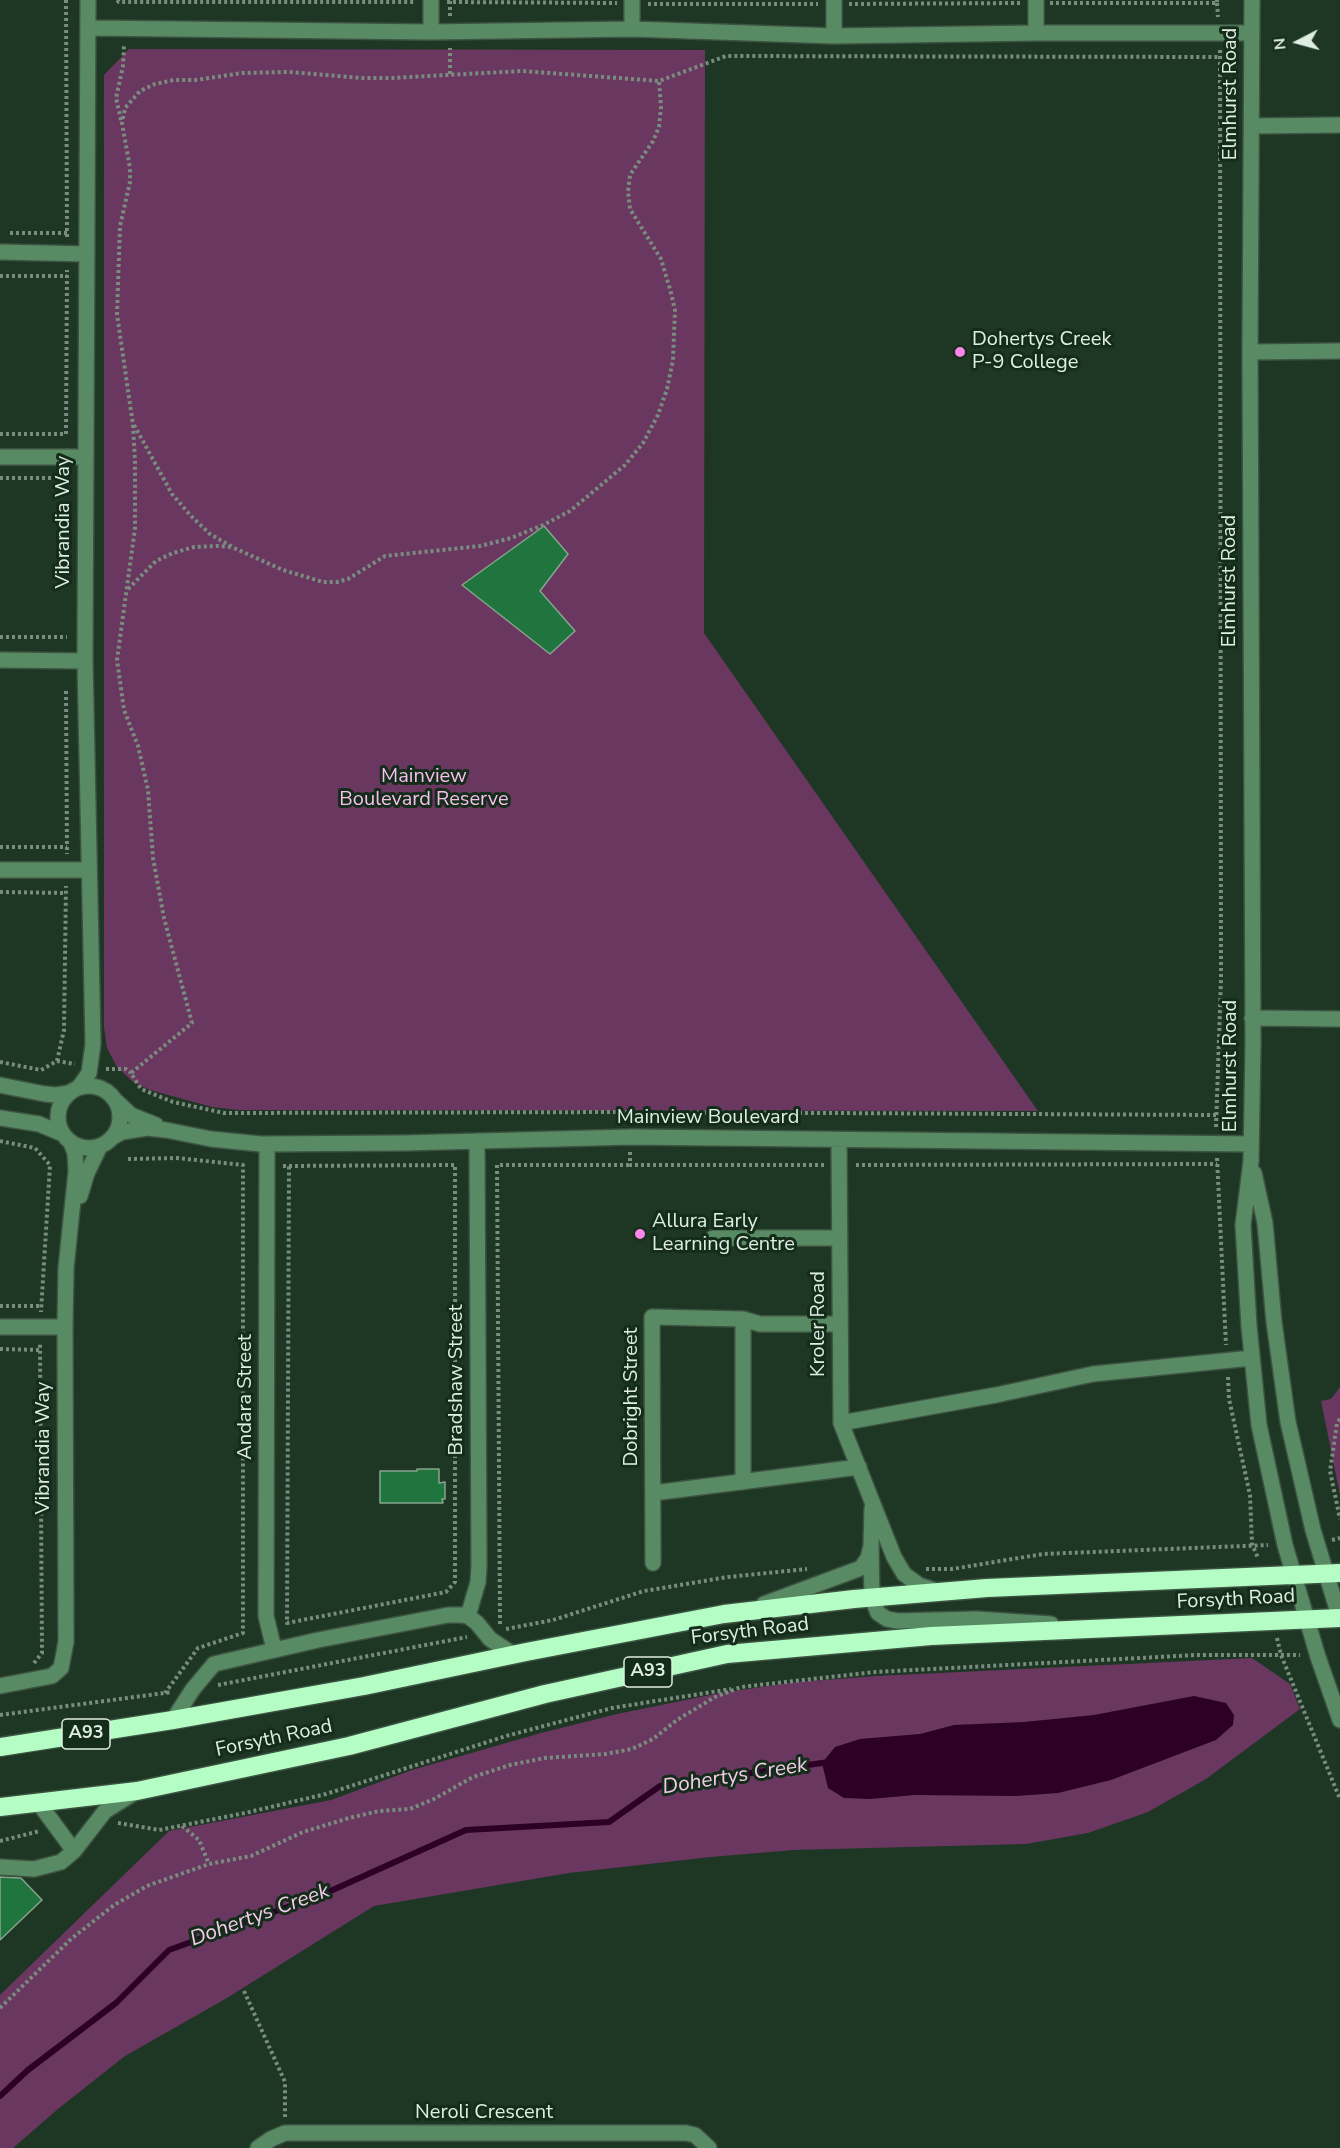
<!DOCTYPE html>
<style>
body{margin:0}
#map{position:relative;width:1340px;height:2148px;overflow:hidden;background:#1e3624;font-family:"Nunito Sans",sans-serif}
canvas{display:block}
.north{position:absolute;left:1268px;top:12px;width:60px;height:60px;-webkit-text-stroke:4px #142c1a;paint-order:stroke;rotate:264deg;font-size:16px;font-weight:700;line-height:24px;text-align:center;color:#dfeee2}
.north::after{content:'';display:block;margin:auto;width:21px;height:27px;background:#dfeee2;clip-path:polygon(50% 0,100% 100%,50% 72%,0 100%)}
</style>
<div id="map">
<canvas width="1340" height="2148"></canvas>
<div class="north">N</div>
</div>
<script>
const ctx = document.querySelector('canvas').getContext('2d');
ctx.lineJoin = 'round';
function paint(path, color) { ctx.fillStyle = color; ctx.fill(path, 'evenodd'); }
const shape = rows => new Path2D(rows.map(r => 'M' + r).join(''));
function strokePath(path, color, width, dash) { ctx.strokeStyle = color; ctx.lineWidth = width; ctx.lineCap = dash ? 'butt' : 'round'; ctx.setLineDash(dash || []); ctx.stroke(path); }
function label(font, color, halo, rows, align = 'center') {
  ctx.font = font + ' "Nunito Sans",sans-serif'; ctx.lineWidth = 6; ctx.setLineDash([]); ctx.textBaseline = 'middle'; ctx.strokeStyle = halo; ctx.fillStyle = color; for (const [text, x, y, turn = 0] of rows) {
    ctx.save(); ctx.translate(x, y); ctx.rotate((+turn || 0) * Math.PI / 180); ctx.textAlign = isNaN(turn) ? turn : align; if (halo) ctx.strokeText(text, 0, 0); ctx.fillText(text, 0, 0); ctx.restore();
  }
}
paint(shape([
 [129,49,705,50,704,633,1038,1111,239,1110,212,1107,150,1090,133,1082,117,1067,107,1048,104,1027,104,75],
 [1340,1387,1340,1495,1321,1401,1331,1399],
 [1252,1658,1290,1684,1300,1709,1206,1779,1148,1812,1088,1833,1026,1844,794,1850,711,1857,569,1873,374,1906,227,1998,125,2056,58,2109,13,2148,0,2148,0,1995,169,1831,331,1800,412,1770,541,1733,617,1714,720,1693,797,1682,877,1676]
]), '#6a3761');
paint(shape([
 [1194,1696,1226,1703,1234,1715,1233,1725,1216,1740,1111,1780,1058,1793,1016,1796,915,1795,870,1799,844,1798,828,1788,822,1763,835,1747,860,1739,920,1734,954,1725,1024,1722,1094,1715]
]), '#2c0027');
strokePath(shape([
 [0,2096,28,2070,116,2003,169,1950,326,1893,466,1830,609,1822,660,1786,829,1762]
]), '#2c0027', 6);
const building = shape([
 [544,526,568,554,540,591,575,631,550,654,462,585,544,526],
 [417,1469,439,1469,439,1483,445,1482,445,1499,442,1499,443,1503,380,1503,380,1471,417,1471,417,1469],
 [0,1877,21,1878,42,1900,0,1940,0,1877]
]);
paint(building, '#1f753d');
strokePath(building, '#88a48d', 1.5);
const minor = shape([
 [431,0,431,32],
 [834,0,834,36],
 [1252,0,1250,352,1253,1044,1251,1161,1243,1225,1249,1326,1259,1425,1285,1545,1318,1657,1340,1720],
 [88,28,431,32,632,29,834,36,1036,33,1252,33],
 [632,29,632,0],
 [1036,33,1036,0],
 [1252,126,1340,125],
 [0,252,87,254],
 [1250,352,1340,351],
 [0,457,86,457],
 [0,660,85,661],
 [0,870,89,870],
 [1252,1018,1340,1019],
 [0,1085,45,1094,56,1095,69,1093],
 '58 1117a31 31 0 1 1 62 0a31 31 0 1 1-62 0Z',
 [79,1087,89,1073,93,1044,85,661,88,0],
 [116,1101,131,1115,156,1125],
 [0,1118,39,1124,63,1134],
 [113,1137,122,1132,147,1128,166,1130,211,1139,261,1144,404,1143,631,1137,1251,1144],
 [839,1140,841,1423,894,1557,904,1574,919,1585,937,1591],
 [267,1144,266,1616,274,1649],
 [1254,1173,1265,1223,1274,1322,1288,1422,1313,1530,1340,1619],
 [80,1196,87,1173,100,1146],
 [713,1238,840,1238],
 [743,1319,743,1482],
 [0,1327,65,1327],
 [841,1423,996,1395,1093,1374,1252,1358],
 [653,1493,859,1467],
 [871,1546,872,1598,878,1613,887,1619,898,1621,976,1619,1051,1624],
 [653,1563,652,1317,743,1319,760,1324,840,1324],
 [764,1604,861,1568,868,1558,871,1546,872,1508],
 [468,1616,478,1582,479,1566,477,1141],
 [0,1686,52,1676,61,1668,66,1642,65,1327,66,1268,76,1171,75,1153,71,1143],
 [173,1720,193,1689,214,1664,318,1640,448,1615,460,1615,468,1616,477,1623,490,1639,514,1655],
 [38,1802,74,1851],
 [0,1867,34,1869,61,1862,74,1851,105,1811,137,1791],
 [258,2148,271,2139,285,2133,686,2133,695,2135,709,2148]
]);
const highway = shape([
 [0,1747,173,1720,364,1686,526,1652,724,1614,854,1599,987,1588,1340,1573],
 [0,1807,137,1791,349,1746,545,1694,727,1654,931,1636,1340,1618]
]);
strokePath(minor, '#3d5342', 18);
strokePath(highway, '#3d5342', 21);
strokePath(shape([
 [66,0,67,239],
 [117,0,119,2,416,2],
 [447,2,617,3],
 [1050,3,1217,3,1217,0],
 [1217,3,1218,17],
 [648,4,818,4],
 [849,4,1022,3],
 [450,16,450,0],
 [450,74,450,48],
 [121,120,116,98,123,66,124,45],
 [10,233,67,233],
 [0,276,67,276],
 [134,425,172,494,191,516,210,534,234,548,283,570,323,582,337,582,348,579,385,556,480,546,511,538,543,525,570,511,625,465,643,443,658,415,667,389,673,360,675,310,670,289,661,259,630,209,628,191,630,175,653,141,659,127,661,107,659,81],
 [0,434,66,434,67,270],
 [0,478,67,478],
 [128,589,156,561,173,553,194,547,217,546,232,547],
 [0,637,67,637],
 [66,691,67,854],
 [0,847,67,847],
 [0,892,66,893],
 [57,1061,64,1030,66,886],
 [0,1062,41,1070,57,1061,75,1064],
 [106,1069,126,1069,131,1073],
 [1216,1115,632,1112,224,1113,173,1102,141,1089,131,1073,192,1023,164,918,153,858,148,790,138,746,124,710,117,660,135,528,135,461,133,425,117,314,120,226,130,182,130,168,122,123,125,108,140,91,155,84,174,80,196,80,242,73,289,72,362,78,391,78,522,71,659,81,726,56,1220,57],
 [1216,1127,1221,979,1220,48],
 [0,1141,35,1148,50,1165,41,1312],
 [630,1152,630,1165,825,1165],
 [1217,1158,1226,1345],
 [128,1159,177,1158,243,1165,243,1633,198,1648,165,1693],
 [856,1165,1217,1164],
 [283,1166,455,1165,455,1582,446,1592,287,1623,289,1166],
 [0,1306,41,1306],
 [0,1349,39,1350],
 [1228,1377,1229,1399,1250,1495,1252,1544,1258,1558],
 [1340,1419,1337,1423,1330,1471,1340,1519],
 [1332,1540,1340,1538],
 [926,1569,952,1569,1043,1554,1268,1545],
 [500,1624,497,1165,630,1165],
 [506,1629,553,1620,644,1591,728,1577,807,1569],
 [1277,1638,1281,1655,1340,1799],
 [34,1663,42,1653,40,1344],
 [218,1685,467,1637],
 [0,1715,172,1692],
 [118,1823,159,1830,245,1813,326,1794,506,1736,612,1708,731,1689],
 [182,1826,199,1840,209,1864],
 [0,1841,40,1831],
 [244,1991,285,2082,285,2117],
 [0,2008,71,1939,114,1905,147,1886,209,1864,251,1856,303,1832,349,1818,379,1811,410,1809,434,1799,473,1777,510,1765,545,1758,605,1754,632,1749,653,1739,677,1720,715,1697,741,1687,875,1672,1196,1655,1300,1655]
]), '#798c7d', 4, [3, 3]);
strokePath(minor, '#588b64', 15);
strokePath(highway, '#b4fec5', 18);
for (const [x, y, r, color] of [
 [960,352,6,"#fb87e6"],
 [640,1234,6,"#fb87e6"]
]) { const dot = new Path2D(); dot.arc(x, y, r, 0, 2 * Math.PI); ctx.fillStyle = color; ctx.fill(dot); strokePath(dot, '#142c1a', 2); }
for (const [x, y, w] of [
 [648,1672,48],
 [86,1734,48]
]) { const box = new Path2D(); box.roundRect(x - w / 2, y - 15, w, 30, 4.5); ctx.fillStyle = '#142c1a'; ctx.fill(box); strokePath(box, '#dfeee2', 1.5); }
label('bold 18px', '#dfeee2', null, [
 ["A93",648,1672],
 ["A93",86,1734]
]);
label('20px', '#dfeee2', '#142c1a', [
 ["Elmhurst Road",1231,94,-90],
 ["Vibrandia Way",64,522,-90],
 ["Elmhurst Road",1230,581,-90],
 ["Elmhurst Road",1231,1066,-90],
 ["Mainview Boulevard",708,1118],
 ["Kroler Road",819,1324,-90],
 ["Bradshaw Street",457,1380,-90],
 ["Andara Street",246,1397,-90],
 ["Dobright Street",632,1397,-90],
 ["Vibrandia Way",44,1448,-90],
 ["Forsyth Road",1236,1600,-3],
 ["Forsyth Road",750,1632,-7],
 ["Forsyth Road",274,1739,-12],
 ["Neroli Crescent",484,2113]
]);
label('20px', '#dfeee2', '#142c1a', [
 ["Dohertys Creek",972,340],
 ["P-9 College",972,363],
 ["Allura Early",652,1222],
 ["Learning Centre",652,1245]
], 'left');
label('20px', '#f8beec', '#142c1a', [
 ["Mainview",424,777],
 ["Boulevard Reserve",424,800]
]);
label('italic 21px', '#f4ccea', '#142c1a', [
 ["Dohertys Creek",735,1777,-9],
 ["Dohertys Creek",260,1916,-20]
]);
</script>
